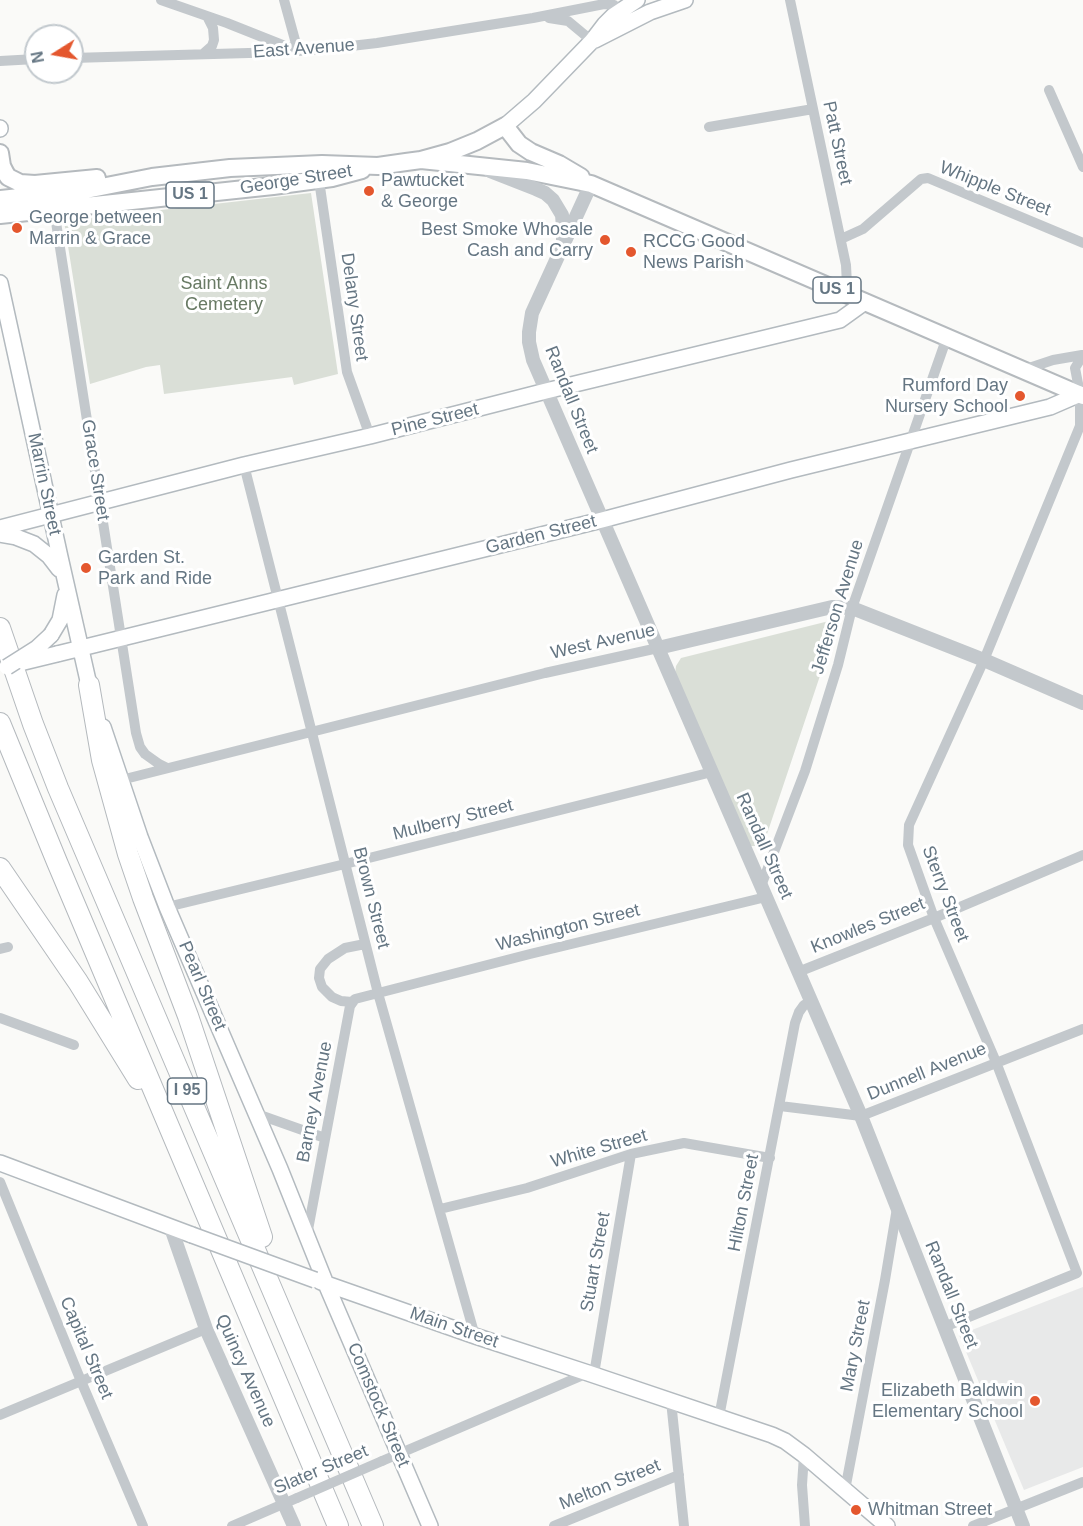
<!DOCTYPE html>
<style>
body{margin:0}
#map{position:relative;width:1083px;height:1526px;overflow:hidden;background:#fafaf8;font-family:Helvetica,sans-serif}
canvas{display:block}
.north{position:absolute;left:24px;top:24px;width:60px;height:60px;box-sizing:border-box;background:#fff;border:2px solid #c1c8cd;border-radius:50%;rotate:259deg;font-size:16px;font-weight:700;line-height:24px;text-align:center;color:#657683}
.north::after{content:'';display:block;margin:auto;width:21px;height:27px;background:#e4572e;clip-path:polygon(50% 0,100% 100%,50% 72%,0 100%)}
</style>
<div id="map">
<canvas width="1083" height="1526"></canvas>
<div class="north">N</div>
</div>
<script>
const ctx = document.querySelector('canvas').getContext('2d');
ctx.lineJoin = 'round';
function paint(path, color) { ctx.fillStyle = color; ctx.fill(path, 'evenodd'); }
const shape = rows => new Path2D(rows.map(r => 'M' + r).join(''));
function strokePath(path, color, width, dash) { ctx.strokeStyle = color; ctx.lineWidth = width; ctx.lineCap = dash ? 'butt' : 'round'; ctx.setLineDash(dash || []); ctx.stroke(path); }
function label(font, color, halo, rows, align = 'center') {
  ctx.font = font + ' Helvetica,sans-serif'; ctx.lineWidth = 6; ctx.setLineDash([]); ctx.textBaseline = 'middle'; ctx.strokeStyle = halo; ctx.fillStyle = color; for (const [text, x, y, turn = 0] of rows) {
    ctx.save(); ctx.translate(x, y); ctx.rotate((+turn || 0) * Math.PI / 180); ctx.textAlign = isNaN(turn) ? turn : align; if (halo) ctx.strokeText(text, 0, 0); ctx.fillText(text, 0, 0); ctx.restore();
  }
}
paint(shape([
 [1083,1287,1083,1467,1024,1490,959,1335]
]), '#e8e9e9');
paint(shape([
 [311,193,338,374,294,385,292,377,164,394,160,365,146,367,90,384,64,221],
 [829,621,836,628,765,840,758,846,750,846,675,674,676,666,681,658]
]), '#dadfd7');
const secondary = shape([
 [595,40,650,12,685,0],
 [505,126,534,101,592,41,605,24,613,16,637,0],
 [0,128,0,129],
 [0,283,60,557,89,685,92,695],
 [0,528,244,465,370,436,546,391,840,320,865,302],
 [0,534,16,537,34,544,49,556,59,569],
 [51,635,60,620,65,595],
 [57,654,602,520,791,470,1050,407,1080,394],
 [103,727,140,837,167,907,280,1169,326,1284,430,1526],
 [0,1163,192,1235],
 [321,1282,475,1336,588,1373,772,1435,785,1441,804,1455,887,1526]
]);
const primary = shape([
 [0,153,2,166,5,172,8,177,20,183,35,184,97,178],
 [421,160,527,171,591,184,1083,396],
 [0,199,86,190,152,177,230,168,322,164,378,166,406,162,421,160,450,152,477,141,505,126,519,144,531,152,559,164,581,177],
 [0,215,273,186,332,178,362,170]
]);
const motorway = shape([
 [0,628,33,724,58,788,373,1526],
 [89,685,102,760,128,854,143,898,188,1016,262,1237],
 [0,723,57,862,338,1526],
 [0,868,78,982,138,1079]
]);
strokePath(secondary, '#b3babf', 18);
strokePath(primary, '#b5babe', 20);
strokePath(motorway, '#b4b9bd', 22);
strokePath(shape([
 [161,0,227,23,295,50],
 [284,0,298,51],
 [790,0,846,265,847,285,844,293],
 [549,18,568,21,592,41],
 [203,54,212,46,214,40,213,28,207,16],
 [72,58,284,52,325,49,377,43,533,18,604,4,614,5,623,16],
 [0,61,36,59],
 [1049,90,1083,167],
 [709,127,813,109],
 [319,180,347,372,370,436],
 [53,203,136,733,140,747,145,754,159,764,167,768],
 [841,239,863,229,921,179,928,178,1083,243],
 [1023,370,1053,360,1082,355],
 [244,465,378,993,475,1336],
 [121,780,545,673,658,648],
 [761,886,805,771,838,665,852,608,947,337],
 [167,907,345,864,712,772],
 [0,949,8,947],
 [798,972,934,918,1083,855],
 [352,1002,341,1001,332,997,322,987,319,978,320,969,328,959,345,948,365,944],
 [0,1018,74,1045],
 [780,1106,861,1116,1083,1029],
 [257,1114,325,1138],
 [0,1182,81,1381,143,1526],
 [440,1209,527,1188,631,1154,684,1143,770,1158],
 [307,1235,350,1006,355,999,530,954,766,897],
 [944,1327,1077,1273,996,1062,934,918,908,845,909,825,984,660,1080,426,1080,394,1075,368,1083,355],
 [594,1374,631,1154],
 [671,1401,684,1526],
 [0,1415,206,1329],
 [719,1417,795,1023,799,1012,804,1005,811,1001],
 [804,1455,802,1485,805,1526],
 [382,1461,588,1373],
 [845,1490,885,1280,897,1208],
 [232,1526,297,1498],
 [554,1526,679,1475],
 [973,1526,1083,1482]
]), '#c3c8cc', 10);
strokePath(shape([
 [490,171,536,189,545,193,553,200,562,215,563,227,563,241],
 [591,184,532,313,529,332,529,342,533,360,861,1116,1023,1526],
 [658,648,832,607,852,608,984,660,1083,703],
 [171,1228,206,1329,294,1526]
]), '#c3c8cc', 14);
strokePath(secondary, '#fff', 15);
strokePath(primary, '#fff', 16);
strokePath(motorway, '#fff', 20);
const secondaryBridge = shape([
 [24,662,57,654],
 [7,667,37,648,51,635],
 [192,1235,315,1280]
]);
strokePath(secondaryBridge, '#b3babf', 18, []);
strokePath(shape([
 [297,1498,382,1461]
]), '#c3c8cc', 10);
strokePath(secondaryBridge, '#fff', 15);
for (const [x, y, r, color] of [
 [369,191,6,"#e4572e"],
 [17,228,6,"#e4572e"],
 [605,240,6,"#e4572e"],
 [631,252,6,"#e4572e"],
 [1020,396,6,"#e4572e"],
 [86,568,6,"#e4572e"],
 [1035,1401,6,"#e4572e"],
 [856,1510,6,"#e4572e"]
]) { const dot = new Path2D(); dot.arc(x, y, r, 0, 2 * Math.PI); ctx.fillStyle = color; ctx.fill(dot); strokePath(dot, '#fff', 2); }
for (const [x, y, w] of [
 [190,195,48],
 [837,290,48],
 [187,1091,39]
]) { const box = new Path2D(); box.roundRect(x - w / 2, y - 13, w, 26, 4.5); ctx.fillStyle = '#fff'; ctx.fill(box); strokePath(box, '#657683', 1.5); }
label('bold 16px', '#657683', null, [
 ["US 1",190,195],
 ["US 1",837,290],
 ["I 95",187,1091]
]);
label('18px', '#657683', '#fff', [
 ["East Avenue",304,49,-4],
 ["Patt Street",837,143,78],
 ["George Street",296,180,-9],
 ["Whipple Street",995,189,22],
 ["Delany Street",354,307,82],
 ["Randall Street",571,400,68],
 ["Pine Street",435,420,-14],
 ["Grace Street",95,470,81],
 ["Marrin Street",44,484,78],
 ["Garden Street",541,535,-14],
 ["Jefferson Avenue",838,607,-73],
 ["West Avenue",603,642,-13],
 ["Mulberry Street",453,820,-14],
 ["Randall Street",764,846,66],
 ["Sterry Street",945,894,69],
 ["Brown Street",371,898,76],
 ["Knowles Street",868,926,-22],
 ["Washington Street",568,928,-14],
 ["Pearl Street",202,986,67],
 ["Dunnell Avenue",927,1072,-22],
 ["Barney Avenue",315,1102,-79],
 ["White Street",599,1149,-16],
 ["Hilton Street",744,1203,-79],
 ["Stuart Street",596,1262,-80],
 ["Randall Street",951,1295,68],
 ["Main Street",454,1328,19],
 ["Mary Street",856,1346,-79],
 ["Capital Street",86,1348,67],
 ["Quincy Avenue",245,1371,66],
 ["Comstock Street",378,1405,67],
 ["Slater Street",321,1470,-23],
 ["Melton Street",610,1485,-22]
]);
label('18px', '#657683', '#fff', [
 ["Pawtucket",381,181],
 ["& George",381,202],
 ["George between",29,218],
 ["Marrin & Grace",29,239],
 ["Best Smoke Whosale",593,230,"right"],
 ["Cash and Carry",593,251,"right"],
 ["RCCG Good",643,242],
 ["News Parish",643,263],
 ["Rumford Day",1008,386,"right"],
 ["Nursery School",1008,407,"right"],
 ["Garden St.",98,558],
 ["Park and Ride",98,579],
 ["Elizabeth Baldwin",1023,1391,"right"],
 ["Elementary School",1023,1412,"right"],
 ["Whitman Street",868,1510]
], 'left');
label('18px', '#687a64', '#fff', [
 ["Saint Anns",224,284],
 ["Cemetery",224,305]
]);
</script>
